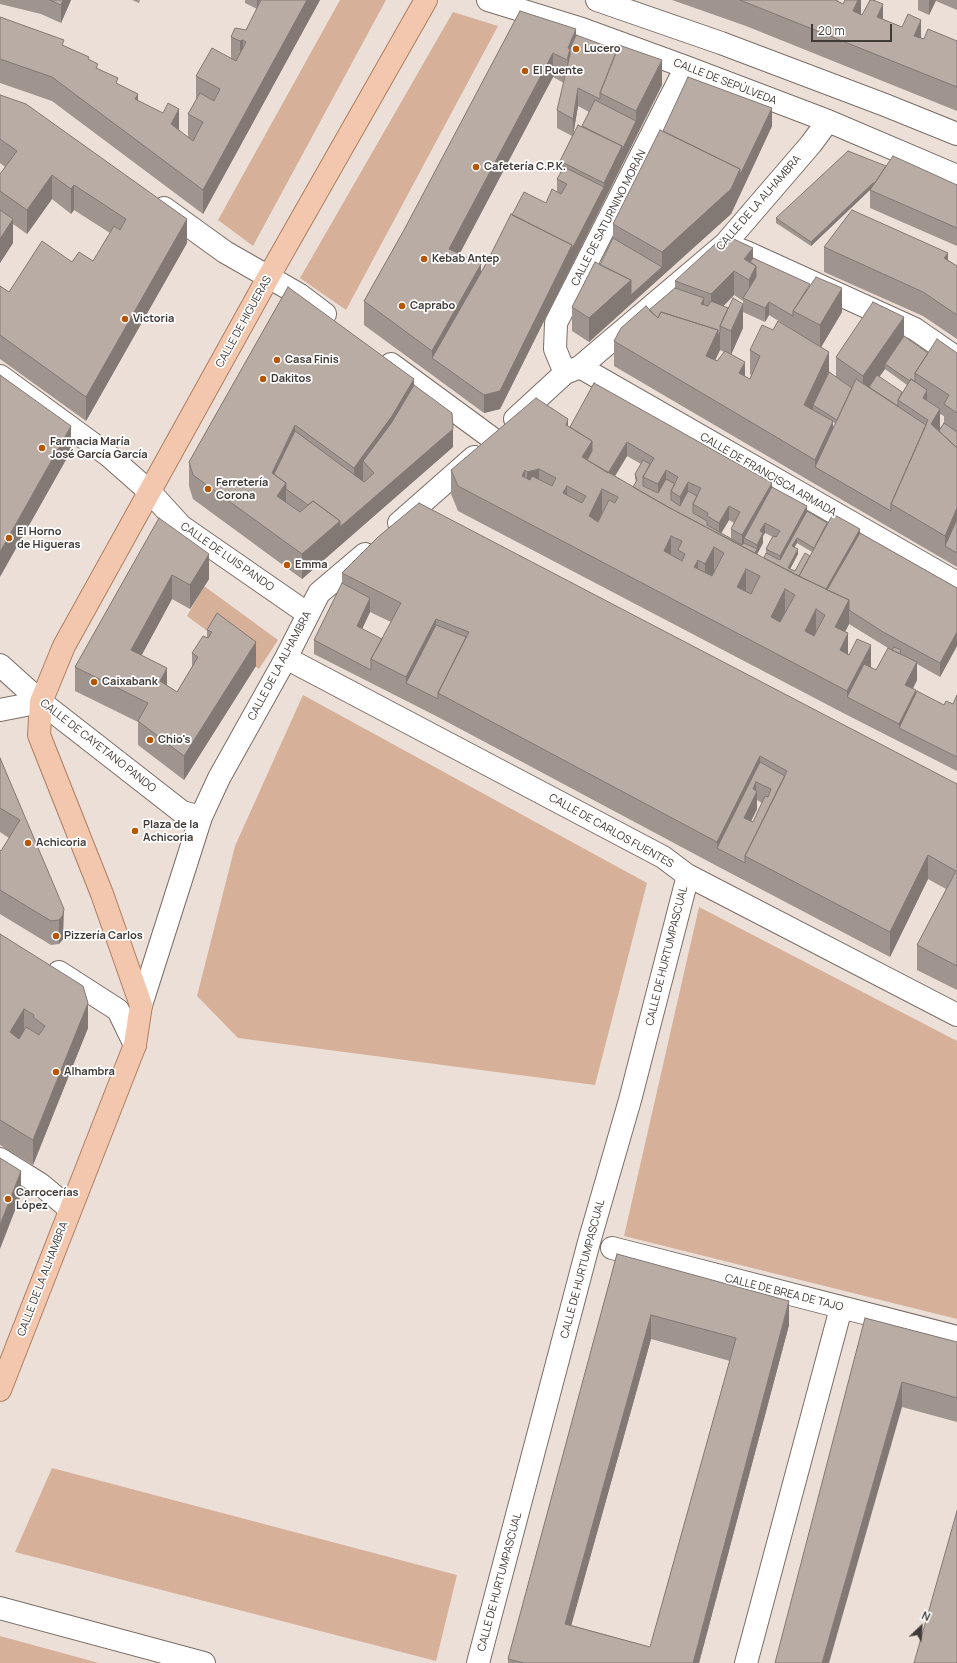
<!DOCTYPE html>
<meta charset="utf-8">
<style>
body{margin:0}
#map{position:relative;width:957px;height:1663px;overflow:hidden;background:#ecdfd7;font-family:Manrope,sans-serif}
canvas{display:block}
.north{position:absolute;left:901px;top:1607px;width:40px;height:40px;-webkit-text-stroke:3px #fff;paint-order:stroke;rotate:25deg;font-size:11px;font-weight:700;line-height:16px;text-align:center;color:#403a37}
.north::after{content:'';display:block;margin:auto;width:14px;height:18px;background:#403a37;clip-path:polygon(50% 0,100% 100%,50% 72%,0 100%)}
.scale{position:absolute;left:811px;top:24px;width:81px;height:18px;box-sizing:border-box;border:2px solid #403a37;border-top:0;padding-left:5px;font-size:12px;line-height:14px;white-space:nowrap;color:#403a37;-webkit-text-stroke:3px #fff;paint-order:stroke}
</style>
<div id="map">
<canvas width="957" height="1663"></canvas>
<div class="north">N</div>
<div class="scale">20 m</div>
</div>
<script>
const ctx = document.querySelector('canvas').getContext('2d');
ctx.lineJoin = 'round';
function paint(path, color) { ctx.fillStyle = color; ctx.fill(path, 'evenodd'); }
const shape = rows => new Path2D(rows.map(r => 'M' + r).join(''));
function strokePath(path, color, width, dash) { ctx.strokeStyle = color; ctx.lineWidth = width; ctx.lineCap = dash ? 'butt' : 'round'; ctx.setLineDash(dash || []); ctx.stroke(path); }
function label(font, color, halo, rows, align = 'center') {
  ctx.font = font + ' Manrope,sans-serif'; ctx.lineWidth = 3.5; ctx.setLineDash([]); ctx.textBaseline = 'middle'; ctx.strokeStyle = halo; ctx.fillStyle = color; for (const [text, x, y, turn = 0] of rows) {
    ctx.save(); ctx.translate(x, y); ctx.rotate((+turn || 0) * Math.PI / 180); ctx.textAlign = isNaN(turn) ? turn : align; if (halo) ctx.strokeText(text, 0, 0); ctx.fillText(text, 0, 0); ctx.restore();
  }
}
paint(shape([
 [340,0,386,0,253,246,218,220],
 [453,12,498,26,346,310,300,278],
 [204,586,278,640,259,669,187,616],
 [303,695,647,883,595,1085,238,1038,197,996,235,846],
 [699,907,957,1041,957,1319,624,1236],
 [52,1468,457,1575,436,1661,15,1552],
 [0,1636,99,1663,0,1663]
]), '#d6b099');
const minor = shape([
 [488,0,582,29,686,67,828,121,957,176],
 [597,0,721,43,885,105,957,134],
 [164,208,225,252,300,295,325,314],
 [725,244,746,252,915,329,957,358],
 [391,364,493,439],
 [580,367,957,583],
 [565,373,555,349,556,323,686,67],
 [0,376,108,455,150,492,181,526,308,614],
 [515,419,565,373,580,367,725,244,811,144,828,121],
 [399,523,474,457],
 [286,658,663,857,687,875,957,1015],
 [0,665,41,702,182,812,201,817],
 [0,710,41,702],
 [59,972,118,1010,135,1045],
 [141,1005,201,817,219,778,286,658,319,593,365,554],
 [0,1159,40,1184,70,1209],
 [612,1248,957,1337],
 [0,1608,204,1663],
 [478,1663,589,1242,630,1100,686,883,687,875],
 [746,1663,841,1308]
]);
const major = shape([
 [0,1390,135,1045,141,1005,102,894,39,735,41,702,64,646,269,276,426,0]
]);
strokePath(minor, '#7a6e67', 24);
strokePath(major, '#ae7e61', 24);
strokePath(minor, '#fff', 22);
strokePath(major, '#f2c7ad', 22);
paint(shape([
 [0,0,71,0,61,23,41,14,0,4,0,5],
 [132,0,140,0,139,3],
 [245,0,260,0,257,8,261,0,320,0,203,214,52,101,0,83,0,17,64,46,89,60,98,69,118,84,138,101,188,138,188,114,196,100,196,76,231,58,231,37,246,30,257,9,245,3],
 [672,0,838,0,838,1,843,4,861,0,861,15,883,19,924,39,957,41,957,111,746,26],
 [918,0,957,0,957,10,936,1,929,15,918,10],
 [520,11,576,35,662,85,500,409,484,413,364,325,364,301,404,230],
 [553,77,564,83,557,110,557,128,572,136,560,161,560,174,557,179,557,192,546,203,512,215,481,272,459,254],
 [578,106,589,112,582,126,573,135],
 [0,95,187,243,86,421,0,359,0,286,9,292,72,262,93,261,110,233,74,210,71,214,52,199,27,234,13,224,13,243,0,263,0,174,5,167,0,163],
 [772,126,731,214,589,342,572,331,572,307,600,265,613,238,613,224,663,131],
 [886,166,957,185,957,246,870,208,870,190,811,246,776,223,776,218],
 [824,247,948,260,957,266,957,339,923,316,824,272],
 [753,258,842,312,821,347,829,372,836,377,836,357,904,336,928,353,957,353,957,567,815,484,614,366,614,341,675,288,675,281],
 [734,295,743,301,743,312,765,322,769,315,793,330,773,330,750,350,750,374,751,375,750,379,745,377,731,354,743,328,723,306],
 [720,350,724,352,717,361,715,360],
 [885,369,907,385,902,393,879,377],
 [940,414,944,416,944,423,940,428],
 [833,422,835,423,833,428],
 [288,287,414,385,453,447,302,579,193,499,189,486,189,462],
 [594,383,772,487,827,523,860,533,957,588,957,646,940,677,917,664,917,680,913,689,916,694,944,705,953,704,957,695,957,771,847,715,458,511,451,494,451,470,568,426,570,427],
 [627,456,641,464,635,474,635,478,636,482,633,487,615,476],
 [729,520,734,523,731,529,731,538,721,533],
 [765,533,773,537,766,549,766,553,764,558,757,554,763,543,763,536],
 [797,543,812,552,810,556,795,571,790,569,798,554,794,548],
 [849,624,888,648,876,670,848,654,845,632],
 [159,518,209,579,190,609,172,599,141,656,167,685,177,692,192,667,192,653,207,638,207,630,217,613,256,666,184,780,138,745,138,722,75,691,75,667],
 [342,573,957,784,957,990,917,970,917,945,946,889,928,879,890,957,717,866,438,717,314,654,314,640,342,583],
 [370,612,391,622,382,639,362,629],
 [757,800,762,803,753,822,751,821,757,809],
 [0,758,64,934,63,939,59,944,51,945,0,914,0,850,1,851,9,838,0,832],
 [0,934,88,1028,33,1165,0,1145],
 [617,1254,789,1325,699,1663,508,1663,508,1659],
 [651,1339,730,1361,650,1647,571,1625],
 [865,1318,957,1342,957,1422,902,1407]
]), '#9f948e');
paint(shape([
 [63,0,71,0,61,23,61,5],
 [257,0,260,0,257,9],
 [307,0,320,0,203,214,203,190],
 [858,0,861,0,861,19,853,11],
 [929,0,936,0,929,15],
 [883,4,883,29,877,17],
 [921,20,921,44,914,36],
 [576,29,576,53,567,84,568,48],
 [243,40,243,64,240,66,240,41],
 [553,53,553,77,449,274,449,249],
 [662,60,662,85,500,409,484,413,484,395,572,245,604,187,604,183,622,146,636,121,636,111],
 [578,88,578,106,573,136,573,119],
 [138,94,138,118,135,99],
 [772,108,772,126,731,214,631,304,631,295,662,267,662,252,740,169],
 [179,109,179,133,171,124],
 [52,175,52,199,27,234,27,210],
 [873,183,873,187,811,246,811,242],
 [74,185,74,210,71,214,71,189],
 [13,219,13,243,0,263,0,239],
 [187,219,187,243,86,421,86,397],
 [753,248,753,272,744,259],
 [948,253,948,277,944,258],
 [481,264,481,289,432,358,432,351],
 [756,266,756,291,749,301,749,280],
 [734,271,734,295,711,319,711,294],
 [631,280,631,304,589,342,589,318],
 [842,288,842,312,820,349,820,325],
 [704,298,704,316,701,304],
 [769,302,769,315,765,322,765,308],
 [743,304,743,328,731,355,731,331],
 [904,317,904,341,885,364,885,369,865,397,863,396,863,376],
 [718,330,720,332,720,350,706,380,706,356],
 [829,352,829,376,813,405,813,409,804,429,804,405],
 [745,362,745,386,739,373],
 [414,379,414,403,363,461,363,479,354,492,354,468],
 [927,390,927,414,923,398],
 [940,409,940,433,931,424],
 [568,419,568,437,566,425],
 [833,421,833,446,815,467,815,460],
 [295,425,295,449,278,484,272,473],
 [71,426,71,451,0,577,0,552],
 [453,429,453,447,302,579,302,554,340,521],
 [592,441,592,465,582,457],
 [627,442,627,456,606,491,604,481],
 [539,469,539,493,527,496,527,472],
 [525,470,525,494,522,476],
 [666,470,666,484,658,498,658,484],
 [688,482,688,495,680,510,680,497],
 [286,483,286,507,277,496],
 [772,483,772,497,744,538,744,547,742,549,742,535],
 [567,486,567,511,563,493],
 [602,489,602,513,589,541,589,516],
 [729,506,729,520,719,537,719,523],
 [807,506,807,516,780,565,780,556],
 [957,508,957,533,945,546,945,536],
 [765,523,765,533,763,536,763,543,752,564,752,559,757,549,757,545,760,531],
 [860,529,860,547,823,598,823,594],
 [671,536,671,560,664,551],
 [797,538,797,543,792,551,792,546],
 [714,547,714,572,705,588,705,564],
 [798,549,798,554,788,573,788,568],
 [209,554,209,579,190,609,190,585],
 [698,560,698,584,694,567],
 [746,569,746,593,737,587],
 [172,575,172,599,131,675,131,650],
 [785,589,785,614,771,641,771,617],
 [370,598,370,612,357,640,357,626],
 [849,600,849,624,835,651,835,627],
 [816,609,816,634,805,655,805,631],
 [436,619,436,643,406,683,406,677],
 [957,632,957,646,940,677,940,663],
 [848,633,848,658,840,650],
 [256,642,256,666,184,780,184,756],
 [871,645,871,670,847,697,847,691],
 [917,662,917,680,905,703,905,685],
 [167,668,167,692,160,681],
 [916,690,916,708,899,728,899,724],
 [760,756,760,780,756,782,756,793,757,791,757,809,744,836,717,848,717,842],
 [928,855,928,879,890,957,890,932],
 [64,909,63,939,59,944,59,920],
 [88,1003,88,1028,33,1165,33,1140],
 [24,1009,24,1033,10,1057,10,1032],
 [21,1171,21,1195,0,1249,0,1225],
 [789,1301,789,1325,699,1663,693,1663],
 [651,1315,651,1339,565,1648,565,1624],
 [902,1382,902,1407,829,1663,822,1663]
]), '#827874');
const building = shape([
 [50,0,63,0,61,5,50,0],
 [261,0,307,0,203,190,52,77,0,59,0,17,64,40,62,45,89,57,88,59,98,64,96,68,118,78,116,83,138,94,135,99,163,113,168,103,179,109,171,124,193,141,203,122,188,114,200,93,214,101,220,89,196,76,212,48,236,61,246,42,243,40,240,41,231,37,235,28,246,30,261,0],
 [740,0,835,0,843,4,845,0,858,0,853,11,862,15,870,0,873,0,883,4,877,17,902,27,908,14,921,20,914,36,924,39,928,29,957,41,957,87,740,0],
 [520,11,576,29,568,48,570,49,567,60,553,53,449,249,481,264,432,351,364,301,404,230,520,11],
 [576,35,617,50,600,93,600,99,578,88,573,119,557,110,570,55,570,49,576,35],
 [619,45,662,60,636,111,600,93,619,45],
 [688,77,772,108,740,175,740,169,663,131,688,77],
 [0,95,26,104,187,219,86,397,0,335,0,286,9,292,42,241,72,262,79,252,93,261,114,226,120,230,126,219,74,185,71,189,52,175,27,210,0,191,0,174,17,151,0,139,0,95],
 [595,100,636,121,622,150,622,146,582,126,595,100],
 [578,125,622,146,604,183,560,161,578,125],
 [660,130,740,169,731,189,662,252,613,224,660,130],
 [848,151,886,166,875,183,873,183,811,242,776,218,848,151],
 [893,156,957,185,957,228,870,190,893,156],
 [564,167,604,187,572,249,572,245,512,215,524,192,546,203,552,189,561,194,567,184,557,179,564,167],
 [0,210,13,219,0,239,0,210],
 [852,210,948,253,944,258,957,266,957,315,923,292,824,247,852,210],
 [511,214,572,245,500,391,484,395,432,358,487,262,511,214],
 [725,235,753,248,744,259,756,266,749,280,734,271,711,294,675,281,725,235],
 [613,238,662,267,631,295,631,280,600,265,613,238],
 [753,258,810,284,793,311,793,316,769,302,765,308,743,298,756,277,756,266,750,262,753,258],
 [595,262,631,280,589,318,572,307,595,262],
 [816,277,842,288,820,325,793,311,816,277],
 [288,287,414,379,392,416,354,468,295,425,272,473,286,483,277,496,300,512,313,501,340,521,302,554,193,475,189,462,288,287],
 [675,288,704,298,701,304,708,306,711,301,728,308,720,326,720,332,718,336,718,330,661,312,658,318,649,310,675,288],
 [733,298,743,304,731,331,720,326,733,298],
 [873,302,904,317,863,376,836,357,873,302],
 [646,306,658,318,661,312,718,330,706,356,717,361,725,351,745,362,739,373,750,379,760,356,750,350,762,325,773,330,778,321,829,352,804,405,833,421,815,460,614,341,621,328,646,306],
 [904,336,928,353,915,373,915,382,911,379,910,381,885,364,904,336],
 [937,339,957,353,957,413,944,404,949,395,915,373,937,339],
 [829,372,852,388,837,420,813,405,829,372],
 [0,375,71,426,0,552,0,375],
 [877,375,902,392,898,400,898,406,869,387,877,375],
 [856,379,926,425,891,504,891,511,815,467,856,379],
 [911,379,927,390,923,398,940,409,931,424,957,448,957,508,945,536,891,504,928,420,898,400,911,379],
 [594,383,772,483,742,535,731,529,740,512,729,506,719,523,707,516,708,513,693,504,701,488,688,482,680,497,671,491,678,477,666,470,658,484,643,477,654,458,627,442,608,473,587,460,592,451,592,441,570,427,594,383],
 [414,385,452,413,453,429,340,527,340,521,313,501,308,505,286,489,286,483,274,474,295,431,364,482,374,473,363,461,392,422,414,385],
 [536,398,568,419,566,425,592,441,582,457,668,507,796,575,849,600,835,627,848,633,840,650,849,655,857,639,871,645,847,691,458,486,451,470,536,398],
 [539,469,556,478,552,486,532,476,530,480,522,476,525,470,527,472,539,469],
 [567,486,586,496,582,503,563,493,567,486],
 [602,489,618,497,615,503,609,500,598,522,589,516,602,489],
 [671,536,682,541,678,550,685,554,682,561,664,551,671,536],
 [714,547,724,553,712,576,694,567,698,560,705,564,714,547],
 [746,569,760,576,751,594,737,587,746,569],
 [785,589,795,595,780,622,771,617,785,589],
 [816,609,825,615,814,636,805,631,816,609],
 [944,423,957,432,957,448,939,431,944,423],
 [643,460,650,464,643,477,643,486,658,493,666,479,675,484,671,491,671,500,680,506,688,491,697,496,693,504,693,513,707,521,707,525,742,545,744,543,757,549,755,553,668,507,633,487,637,480,635,474,643,460],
 [772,487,807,506,780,556,766,549,773,536,776,537,780,531,765,523,760,531,763,533,757,545,744,538,772,487],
 [419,503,957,784,957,966,917,945,956,871,928,855,890,932,745,856,787,771,760,756,717,842,438,693,469,632,436,619,406,677,371,659,401,603,342,573,378,537,419,503],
 [807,511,827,523,814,548,797,538,792,546,798,549,788,568,795,571,805,553,810,556,799,576,764,558,766,553,780,560,807,511],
 [833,514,860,529,826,589,799,576,833,514],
 [159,518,209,554,190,585,172,575,131,650,167,668,160,681,177,692,198,657,192,653,203,636,208,638,212,632,207,630,217,613,256,642,184,756,138,721,148,703,75,667,159,518],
 [957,519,957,553,945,546,957,519],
 [860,533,957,588,957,632,940,663,883,632,849,610,849,600,827,590,860,533],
 [342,583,370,598,357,626,382,639,371,659,371,670,314,640,342,583],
 [436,625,466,637,438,693,438,699,406,683,436,625],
 [894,647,901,650,900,654,892,650,894,647],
 [888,648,917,662,905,685,916,690,899,724,847,697,864,664,876,670,888,648],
 [917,691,944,705,946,701,953,704,957,695,957,757,899,728,917,691],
 [0,758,64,909,63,915,59,920,51,921,0,890,0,850,1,851,20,820,0,808,0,758],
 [760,762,785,776,745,856,745,863,717,848,760,762],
 [756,782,771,789,768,797,765,796,753,822,744,818,757,791,753,789,756,782],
 [0,934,83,986,88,1003,33,1140,0,1120,0,934],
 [24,1009,34,1015,33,1017,45,1026,39,1035,26,1027,19,1039,10,1032,24,1009],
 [0,1158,21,1171,0,1225,0,1158],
 [617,1254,789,1301,693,1663,524,1663,508,1659,617,1254],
 [651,1315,736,1338,650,1647,565,1624,651,1315],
 [865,1318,957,1342,957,1398,902,1382,822,1663,775,1663,865,1318],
 [957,1511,957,1663,914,1663,957,1511]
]);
paint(building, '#b9aca5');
strokePath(building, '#827874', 1);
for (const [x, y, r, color] of [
 [576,49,4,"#b45602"],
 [525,71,4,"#b45602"],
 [476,167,4,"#b45602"],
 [424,259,4,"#b45602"],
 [402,306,4,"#b45602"],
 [125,319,4,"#b45602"],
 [277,360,4,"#b45602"],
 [263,379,4,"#b45602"],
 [42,448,4,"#b45602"],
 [208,489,4,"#b45602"],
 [9,538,4,"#b45602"],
 [287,565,4,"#b45602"],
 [94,682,4,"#b45602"],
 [150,740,4,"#b45602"],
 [135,831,4,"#b45602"],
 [28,843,4,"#b45602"],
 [56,936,4,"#b45602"],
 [56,1072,4,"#b45602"],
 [8,1199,4,"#b45602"]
]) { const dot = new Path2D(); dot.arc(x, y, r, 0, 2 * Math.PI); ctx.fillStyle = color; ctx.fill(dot); strokePath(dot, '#fff', 1.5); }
label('bold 11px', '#403a37', '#fff', [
 ["Lucero",584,49],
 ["El Puente",533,71],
 ["Cafetería C.P.K.",484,167],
 ["Kebab Antep",432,259],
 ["Caprabo",410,306],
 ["Victoria",133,319],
 ["Casa Finis",285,360],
 ["Dakitos",271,379],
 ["Farmacia María",50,442],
 ["José García García",50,455],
 ["Ferretería",216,483],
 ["Corona",216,496],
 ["El Horno",17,532],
 ["de Higueras",17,545],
 ["Emma",295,565],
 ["Caixabank",102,682],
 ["Chio's",158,740],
 ["Plaza de la",143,825],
 ["Achicoria",143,838],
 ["Achicoria",36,843],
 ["Pizzería Carlos",64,936],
 ["Alhambra",64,1072],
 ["Carrocerías",16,1193],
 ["López",16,1206]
], 'left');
label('11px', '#403a37', '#fff', [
 ["CALLE DE SEPÚLVEDA",725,82,21],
 ["CALLE DE LA ALHAMBRA",759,203,-49],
 ["CALLE DE SATURNINO MORÁN",609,218,-63],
 ["CALLE DE HIGUERAS",244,322,-61],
 ["CALLE DE FRANCISCA ARMADA",768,475,30],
 ["CALLE DE LUIS PANDO",227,557,35],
 ["CALLE DE LA ALHAMBRA",280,666,-62],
 ["CALLE DE CAYETANO PANDO",98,746,38],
 ["CALLE DE CARLOS FUENTES",611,831,29],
 ["CALLE DE HURTUMPASCUAL",667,956,-76],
 ["CALLE DE HURTUMPASCUAL",583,1269,-75],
 ["CALLE DE LA ALHAMBRA",43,1279,-69],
 ["CALLE DE BREA DE TAJO",784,1293,14],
 ["CALLE DE HURTUMPASCUAL",500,1582,-75]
]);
</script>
